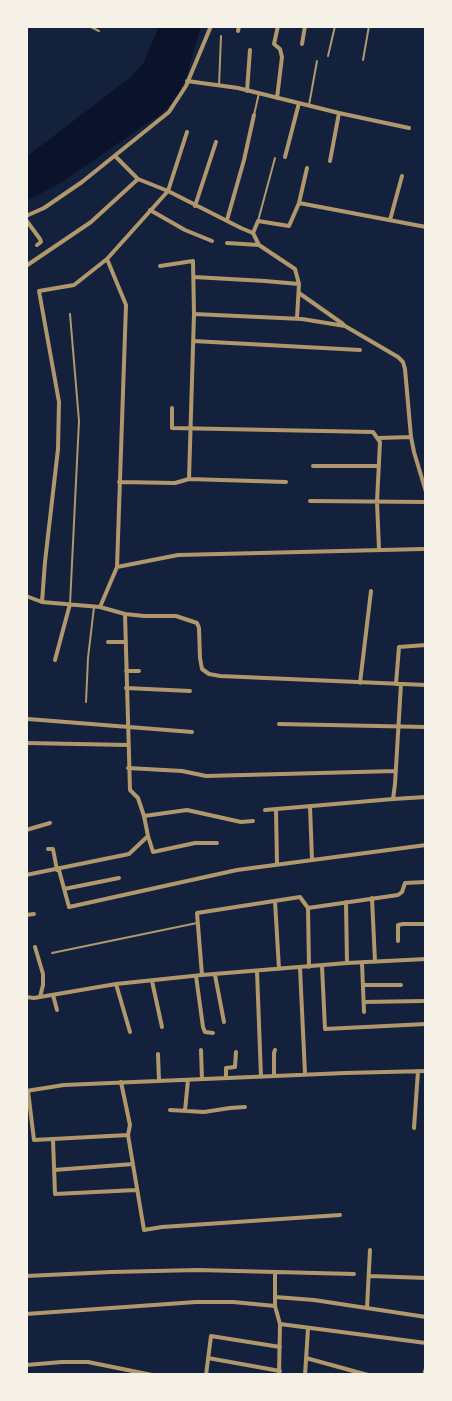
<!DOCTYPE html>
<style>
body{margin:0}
#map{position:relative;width:452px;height:1401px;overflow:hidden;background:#14213d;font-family:"Fira Sans Condensed",sans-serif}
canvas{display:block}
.frame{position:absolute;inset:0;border:28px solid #f6f1e7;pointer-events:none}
</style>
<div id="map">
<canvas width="452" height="1401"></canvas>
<div class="frame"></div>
</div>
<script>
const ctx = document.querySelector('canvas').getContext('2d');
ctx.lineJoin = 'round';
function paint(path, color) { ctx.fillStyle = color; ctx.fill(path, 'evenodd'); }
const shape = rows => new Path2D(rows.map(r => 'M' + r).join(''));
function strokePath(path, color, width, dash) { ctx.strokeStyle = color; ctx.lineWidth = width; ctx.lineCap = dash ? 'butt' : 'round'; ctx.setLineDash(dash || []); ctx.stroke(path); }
paint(shape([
 [159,26,201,26,186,78,180,92,171,104,158,116,59,184,26,201,26,157,131,77,144,62]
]), '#0b132b');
strokePath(shape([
 [89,26,99,31],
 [328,56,335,26],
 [363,60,369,26],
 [219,86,221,36],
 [309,105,317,61],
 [254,115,259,93],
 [258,221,275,158],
 [70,314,79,421,70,604],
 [86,702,88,658,94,607],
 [52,953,197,923]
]), '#b1986c', 2);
strokePath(shape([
 [238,31,239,26],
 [302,44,305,26],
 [187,81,238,88,339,113,409,128],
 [247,91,250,50],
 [277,98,282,57,280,49,274,44,278,26],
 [115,156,138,179,168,191,241,228,253,233],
 [285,157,299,103],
 [330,161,339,113],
 [299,203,426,227],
 [195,206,216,142],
 [150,210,185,230,212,241],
 [26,216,44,208,82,182,169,112,186,86,211,26],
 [26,220,40,239,41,242,37,245],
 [227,220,244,160,254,115],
 [390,220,402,176],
 [253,233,258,221,289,226,299,203,307,168],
 [253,233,259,245],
 [227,243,259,245,295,269,299,284,297,318],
 [26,266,91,222,138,179],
 [160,266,193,261,194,314,189,479],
 [194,277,265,281,299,284],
 [299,293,343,324],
 [194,314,302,319,345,326,398,357,403,362,405,369,411,437,414,452,426,492],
 [193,341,360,350],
 [172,408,172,428,373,432,380,442,377,502,379,549],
 [378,438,411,437],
 [313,466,378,466],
 [119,482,175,483,189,479,286,482],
 [310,501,426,502],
 [117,567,178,555,423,549],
 [26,596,42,602,100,607,125,614,144,616,176,616,197,623,199,628,200,658,202,669,209,674,220,676,426,685],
 [42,602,45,562,58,449,59,402,39,291,74,285,107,259,168,191,187,132],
 [100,607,117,567,126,305,107,259],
 [108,642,126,642],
 [55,660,70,604],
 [126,671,139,671],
 [360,683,371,591],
 [396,684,399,647,426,645],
 [401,684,395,784,393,799,426,797],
 [126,688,190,691],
 [28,719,192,732],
 [279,724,426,727],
 [26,743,128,745],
 [128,768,182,771,206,776,396,771],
 [310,806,312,860],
 [276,809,277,864],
 [265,810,393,799],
 [144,816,187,810,241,822,253,821],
 [26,830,50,823],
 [148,836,153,852,195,843,217,843],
 [48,849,53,849,57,870],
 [59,870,69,907,237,870,426,845],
 [26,875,129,854,148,836,144,816,138,798,130,790,125,614],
 [64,889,119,878],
 [372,898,375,962],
 [275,901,279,969],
 [346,902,347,963],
 [308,908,309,967],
 [26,915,34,914],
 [398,941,398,925,403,924,426,924],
 [35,947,43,974,43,985,40,997],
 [362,963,364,1012],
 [322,966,325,1029,426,1024],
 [300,968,305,1074],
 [257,971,261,1077],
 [202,975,197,913,300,897,308,908,398,895,402,892,405,883,426,882],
 [215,975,224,1022],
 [196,976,203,1027,205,1032,213,1033],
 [152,981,162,1027],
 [116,984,130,1032],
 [363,985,401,985],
 [53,995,57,1010],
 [26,997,34,998,116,984,202,975,347,963,426,959],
 [364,1002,423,1001],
 [201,1050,202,1079],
 [158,1054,159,1081],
 [274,1076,274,1053,275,1050],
 [226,1078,226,1068,235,1067,236,1052],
 [121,1082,130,1125,128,1135,144,1230,162,1227,340,1215],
 [26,1091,64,1085,345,1073,426,1071],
 [28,1091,34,1140,128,1135],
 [170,1110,204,1112,230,1108,245,1107],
 [185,1111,188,1080],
 [414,1128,418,1071],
 [53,1140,55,1194,136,1190],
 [54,1170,133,1164],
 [275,1272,275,1306,280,1324,279,1375],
 [26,1276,111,1272,198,1270,354,1274],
 [370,1276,426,1278],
 [275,1297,314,1300,426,1317],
 [367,1308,370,1250],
 [26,1314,196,1302,233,1302,275,1306],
 [280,1324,426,1343],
 [208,1358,280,1371],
 [306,1358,368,1375],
 [26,1365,62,1362,88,1362,152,1375],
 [206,1375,211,1336,280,1347],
 [305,1375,308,1329],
 [424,1375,426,1368]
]), '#b1986c', 4);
</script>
